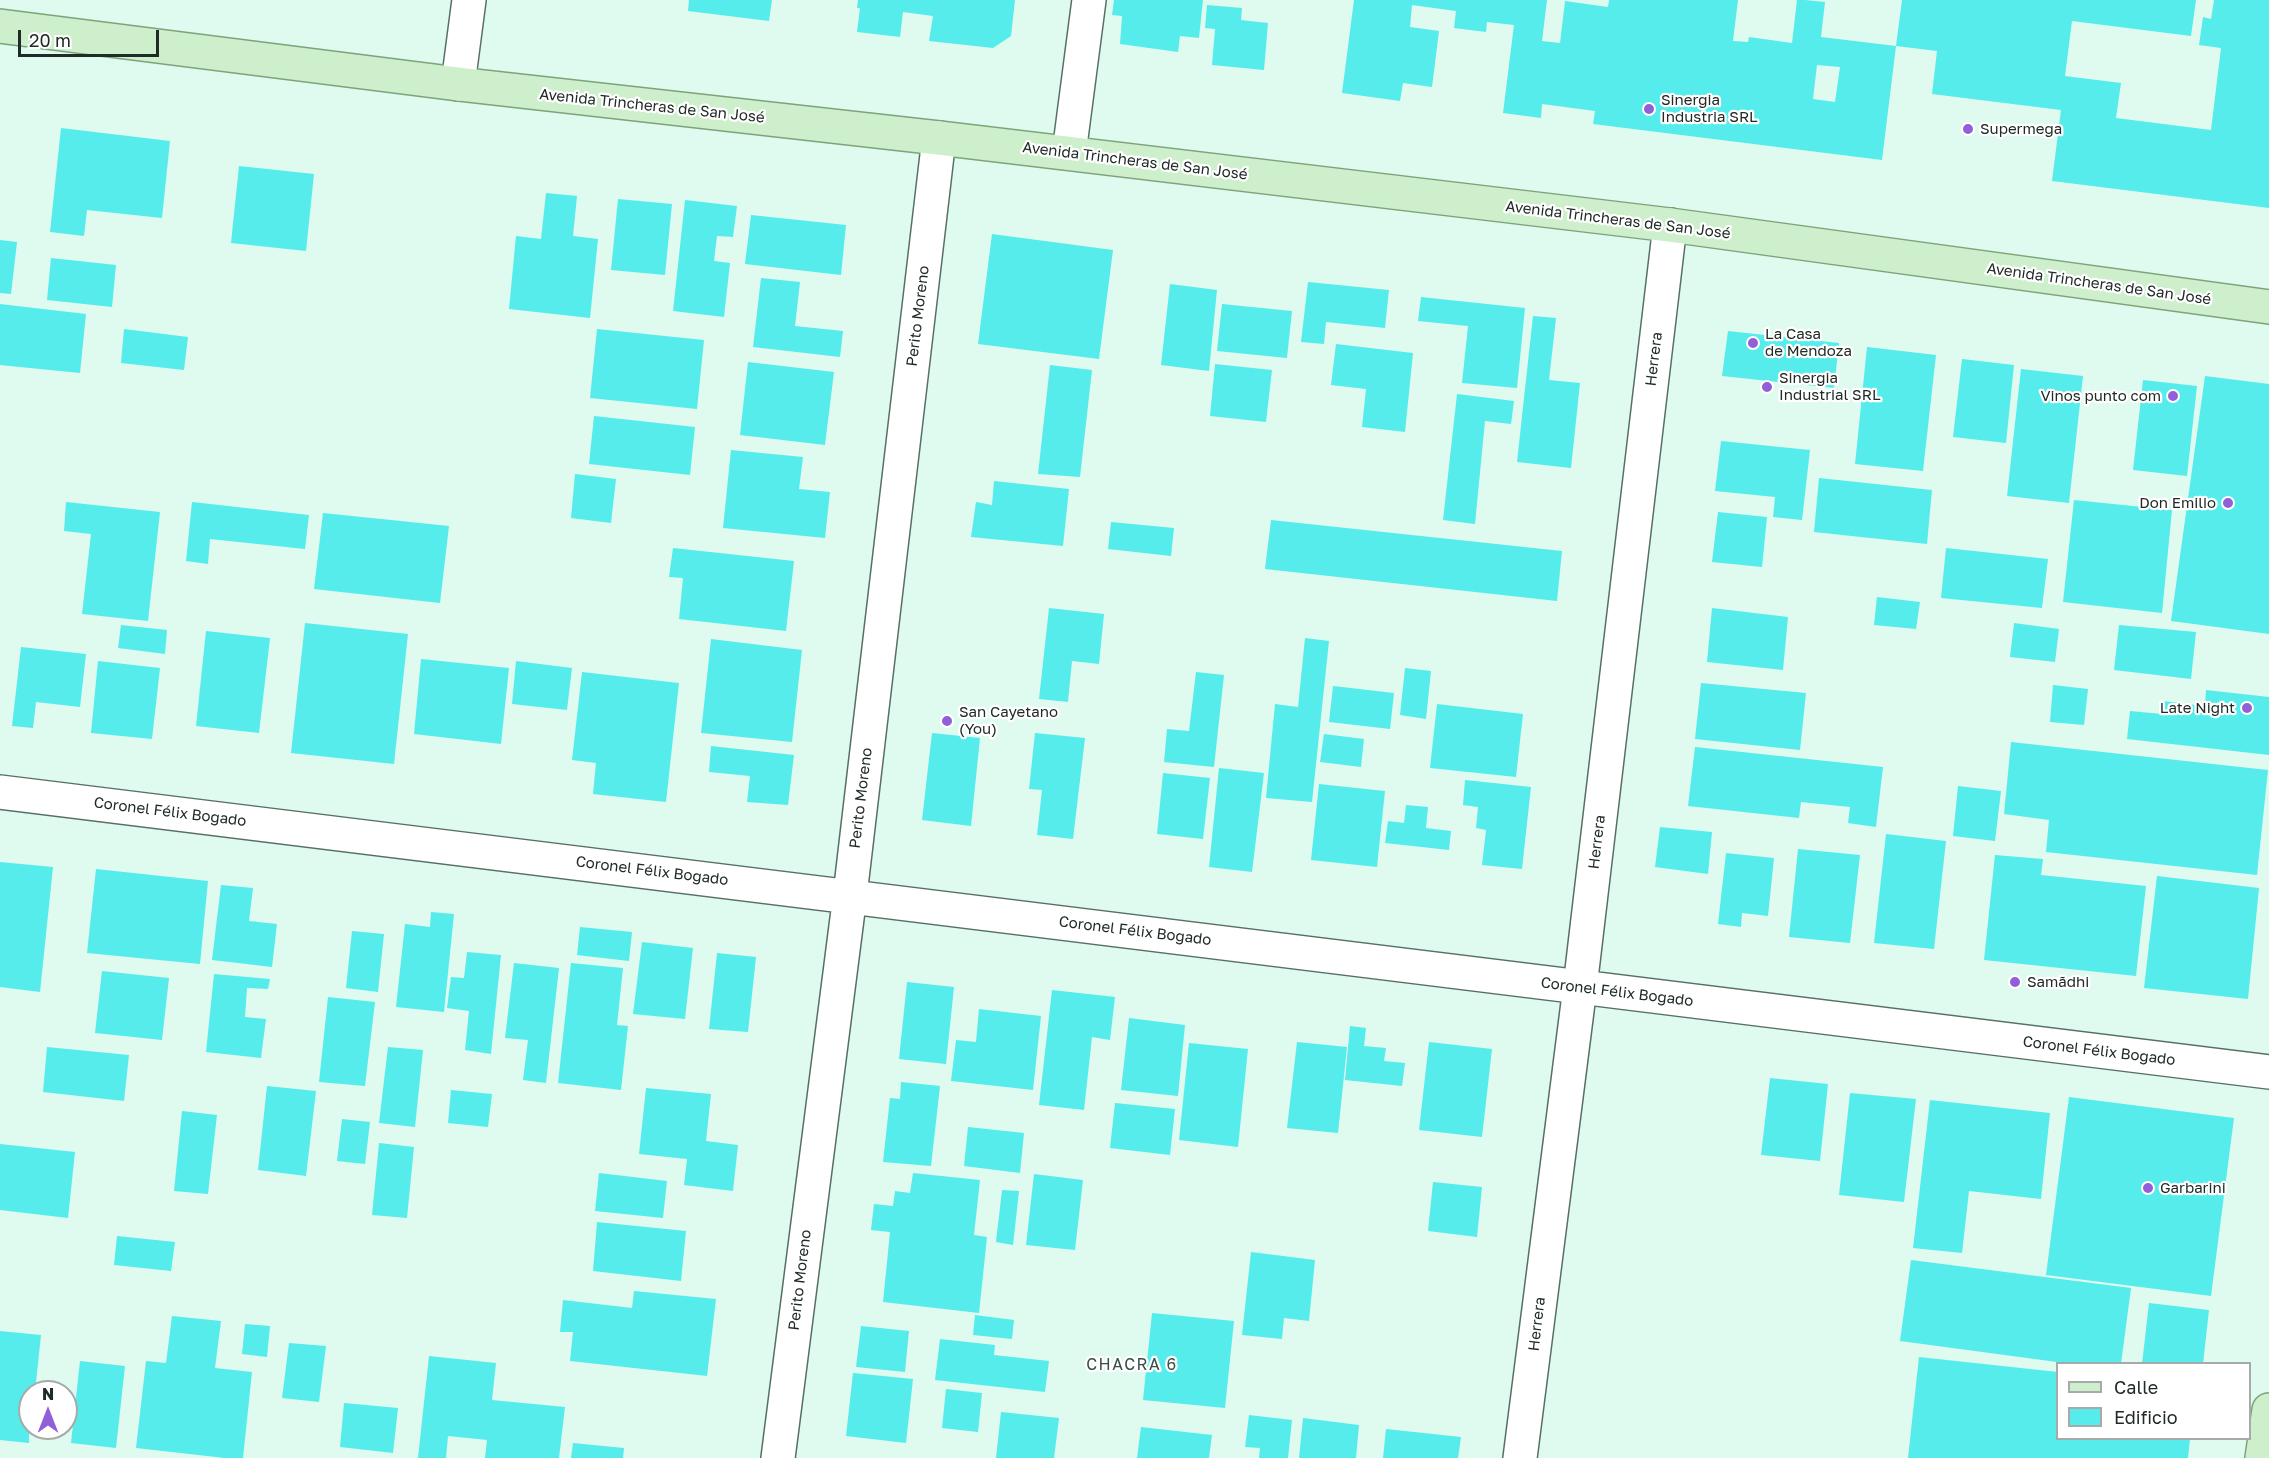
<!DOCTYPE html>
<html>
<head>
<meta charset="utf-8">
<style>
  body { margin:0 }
  #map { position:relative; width:2269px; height:1458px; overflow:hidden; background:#dffaef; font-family:"Golos Text",sans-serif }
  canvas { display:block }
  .legend { position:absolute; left:2056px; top:1362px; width:195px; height:78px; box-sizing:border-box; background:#fff; border:2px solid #a6aaa8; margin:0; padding:8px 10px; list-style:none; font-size:18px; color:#202a26 }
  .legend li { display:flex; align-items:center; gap:12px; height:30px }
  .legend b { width:30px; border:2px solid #a6aaa8 }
  .north { position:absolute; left:18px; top:1380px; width:60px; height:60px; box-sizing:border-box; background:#fff; border:2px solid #a6aaa8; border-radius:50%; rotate:0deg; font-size:16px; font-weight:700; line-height:24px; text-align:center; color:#202a26 }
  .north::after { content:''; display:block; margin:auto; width:21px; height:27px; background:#915fd8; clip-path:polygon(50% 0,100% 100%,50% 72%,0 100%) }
  .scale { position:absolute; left:18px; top:30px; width:141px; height:27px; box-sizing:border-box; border:3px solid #202a26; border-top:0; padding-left:8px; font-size:18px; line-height:21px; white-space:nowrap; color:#202a26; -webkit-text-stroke:4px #fff; paint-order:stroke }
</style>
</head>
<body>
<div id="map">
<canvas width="2269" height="1458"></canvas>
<ul class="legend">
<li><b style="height:8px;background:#ceefcb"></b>Calle</li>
<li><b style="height:16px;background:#56ecec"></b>Edificio</li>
</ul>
<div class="north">N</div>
<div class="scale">20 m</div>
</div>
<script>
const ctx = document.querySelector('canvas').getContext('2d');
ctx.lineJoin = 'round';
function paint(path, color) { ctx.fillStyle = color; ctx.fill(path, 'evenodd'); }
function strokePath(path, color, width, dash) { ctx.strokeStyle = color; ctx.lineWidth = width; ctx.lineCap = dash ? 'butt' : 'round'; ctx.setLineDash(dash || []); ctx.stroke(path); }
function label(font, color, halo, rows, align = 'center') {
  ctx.font = font + ' "Golos Text",sans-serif'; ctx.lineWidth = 4.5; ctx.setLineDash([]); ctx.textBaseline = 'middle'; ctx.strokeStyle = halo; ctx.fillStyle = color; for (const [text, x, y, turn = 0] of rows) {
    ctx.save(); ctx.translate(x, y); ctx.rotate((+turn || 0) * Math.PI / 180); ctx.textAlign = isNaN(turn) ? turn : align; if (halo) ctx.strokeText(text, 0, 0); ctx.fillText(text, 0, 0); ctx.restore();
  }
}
paint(new Path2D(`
  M689,0h83l-3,21 -81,-10z
  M858,0h157l-4,36 -18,12 -64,-7 4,-25 -30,-4 -3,25 -43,-5 3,-24h-3z
  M1114,0h89l-4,38 -19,-2 -2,16 -58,-8 2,-28 -10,-1z
  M1354,0h193l-5,41 18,2 5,-42 43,6 1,-7h129l-5,41 15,1 1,-5 43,6 5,-43h8l20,2 -4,35 75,9 6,-46h294l-5,36 -119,-15 -7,55 56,7 -5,35 95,12 10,-82 -22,-3 4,-28 8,2 3,-19h55v208l-217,-27 9,-71 -129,-16 5,-43 -41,-5 -14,114 -289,-36 2,-13 -53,-7 -1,14 -38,-5 11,-88 -27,-3 -1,10 -32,-4 2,-17 -44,-6 -2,22 29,4 -7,56 -29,-4 -3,18 -58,-8zM1817,65l23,2 -5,35 -22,-3z
  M1207,5l35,3 -1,12 27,3 -4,47 -52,-5 3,-36 -10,-1z
  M61,128l109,13 -8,77 -75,-8 -3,26 -34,-4z
  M239,166l75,8 -8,77 -75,-8z
  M546,193l31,3 -4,40 25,3 -8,79 -81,-9 7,-73 25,3z
  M618,199l54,5 -7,71 -54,-5z
  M685,200l52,6 -4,31 -16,-1 -3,25 16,2 -6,54 -51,-6z
  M751,215l95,10 -5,50 -96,-11z
  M992,234l121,16 -14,109 -121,-15z
  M0,240l17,2 -6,52 -11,-1z
  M51,258l65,7 -4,42 -65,-7z
  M761,278l39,4 -5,44 48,5 -3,26 -87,-10z
  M1308,282l81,8 -4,38 -59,-6 -2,22 -23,-2z
  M1170,284l47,6 -8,81 -48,-6z
  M1421,297l104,11 -8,80 -55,-5 6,-57 -50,-5z
  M0,304l86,10 -6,59 -80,-8z
  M1222,304l70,7 -5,47 -70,-7z
  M1533,316l23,2 -7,62 31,3 -9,85 -54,-6z
  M124,329l64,8 -4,33 -63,-7z
  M597,329l107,11 -7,69 -107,-11z
  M1728,331l111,12 -5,45 -112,-12z
  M1336,344l77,9 -8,79 -43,-5 4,-38 -35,-4z
  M1867,347l69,8 -13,116 -68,-7z
  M1962,359l52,6 -8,78 -53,-6z
  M748,362l86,10 -9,73 -85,-10z
  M1215,364l57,6 -6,52 -56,-6z
  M1050,365l42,5 -12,107 -42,-3z
  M2021,369l62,7 -14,127 -62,-7z
  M2205,376l64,8v250l-98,-13z
  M2143,380l54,6 -10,90 -54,-6z
  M1457,394l57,7 -3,23 -26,-3 -10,103 -32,-4z
  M594,416l101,11 -5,48 -101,-11z
  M1721,441l89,9 -8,70 -29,-3 2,-20 -60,-6z
  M731,450l72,7 -4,32 31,3 -5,46 -102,-10z
  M575,474l41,5 -5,44 -40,-5z
  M1819,478l113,12 -5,54 -113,-12z
  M994,481l75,8 -6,57 -92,-9 5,-35 16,3z
  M2074,500l98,10 -10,103 -99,-11z
  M66,502l94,10 -12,109 -66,-7 9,-80 -27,-3z
  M192,502l117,13 -4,34 -95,-10 -2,25 -22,-3z
  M1718,512l49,5 -5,50 -50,-5z
  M323,513l126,13 -9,77 -126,-14z
  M1271,520l291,31 -5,50 -292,-32z
  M1111,522l63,6 -3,28 -63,-7z
  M673,548l121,13 -8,70 -107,-12 4,-41 -14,-1z
  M1946,548l102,11 -6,49 -101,-10z
  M1877,597l43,5 -4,27 -42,-4z
  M1049,608l55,6 -5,50 -27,-3 -4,41 -29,-3z
  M1712,608l76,9 -5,53 -76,-8z
  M305,623l103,11 -14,130 -103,-11z
  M2014,623l45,6 -4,33 -45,-5z
  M121,625l46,5 -2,24 -47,-6z
  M2119,625l77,7 -5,47 -77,-9z
  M206,631l64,7 -11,95 -63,-7z
  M1305,638l24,3 -17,161 -46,-4 9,-94 23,3z
  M711,639l91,11 -10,92 -91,-9z
  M21,647l65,7 -6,53 -44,-5 -3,26 -21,-2z
  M421,659l88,9 -8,76 -87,-10z
  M98,661l62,7 -8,71 -61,-6z
  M516,661l56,7 -5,42 -55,-6z
  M1405,668l26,3 -5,48 -26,-4z
  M582,672l97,11 -13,119 -73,-8 3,-31 -24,-3z
  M1196,672l28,3 -10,92 -50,-5 3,-33 22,2z
  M1701,683l105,10 -6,57 -105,-11z
  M2053,685l35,4 -4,36 -34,-3z
  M1333,686l61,7 -4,36 -61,-7z
  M2206,690l63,7v58l-142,-16 3,-28 32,3 1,-13 42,5z
  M1437,704l86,10 -7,63 -86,-9z
  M932,733l48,5 -9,88 -49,-6z
  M1035,733l50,5 -12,101 -36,-4 5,-45 -13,-1z
  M1324,734l40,5 -3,28 -41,-5z
  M2011,742l257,28 -11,105 -211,-23 3,-32 -45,-6z
  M711,746l83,9 -6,50 -41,-3 3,-26 -41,-4z
  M1695,747l188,20 -7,60 -28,-4 2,-16 -49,-5 -2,16 -111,-12z
  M1219,768l45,5 -12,99 -43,-5z
  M1163,773l47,5 -7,61 -46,-5z
  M1465,780l66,7 -9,82 -40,-4 4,-35 -10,-2 2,-21 -15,-2z
  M1319,784l66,7 -8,76 -66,-7z
  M1958,786l43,5 -6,50 -42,-5z
  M1406,805l22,2 -2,21 25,3 -2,19 -64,-7 3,-22 16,2z
  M1660,827l52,5 -4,42 -53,-7z
  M1886,834l60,7 -12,108 -60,-6z
  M1798,849l62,6 -10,88 -61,-6z
  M1726,853l48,5 -6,58 -26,-3 -1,14 -23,-3z
  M1995,855l48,4 -2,16 105,11 -10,90 -152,-16z
  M0,862l53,5 -13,125 -40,-5z
  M96,869l112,12 -8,83 -113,-11z
  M2157,876l102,12 -11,111 -104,-11z
  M221,885l32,3 -4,33 28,3 -5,43 -60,-7z
  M431,912l23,2 -10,98 -48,-5 9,-83 25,3z
  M580,927l52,5 -3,29 -52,-6z
  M352,931l32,3 -6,58 -32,-4z
  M642,942l51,6 -8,71 -52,-5z
  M467,952l34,3 -10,99 -26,-4 4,-39 -22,-3 4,-31 13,1z
  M717,953l39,4 -8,75 -39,-3z
  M514,963l45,5 -13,115 -23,-3 5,-40 -23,-2z
  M571,963l52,5 -6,57 11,1 -7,64 -63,-7z
  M102,971l67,7 -7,62 -67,-7z
  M214,974l56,5 -2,10 -21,-1 -2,29 21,2 -5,39 -55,-6z
  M907,982l47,5 -8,77 -47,-5z
  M1052,990l63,7 -5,43 -18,-3 -8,73 -45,-5z
  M328,997l47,5 -10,84 -46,-4z
  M979,1009l62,7 -8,74 -82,-9 5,-41 20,2z
  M1129,1018l56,7 -7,71 -57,-6z
  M1350,1026l16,2 -2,18 22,2 -2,13 21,2 -3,23 -57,-6z
  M1297,1042l50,5 -9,86 -51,-5z
  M1429,1042l63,7 -10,88 -63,-7z
  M1189,1043l59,6 -10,98 -59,-7z
  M47,1047l82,8 -5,46 -81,-9z
  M388,1047l35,3 -8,77 -36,-4z
  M1770,1078l58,6 -8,77 -59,-6z
  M901,1082l39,4 -9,80 -48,-4 7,-64 10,1z
  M267,1086l49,5 -10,85 -48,-6z
  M646,1088l65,6 -5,47 32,4 -5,46 -49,-6 3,-26 -48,-5z
  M451,1090l41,4 -4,33 -40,-4z
  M1850,1093l66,6 -12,103 -65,-7z
  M2069,1097l165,21 -23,178 -165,-21z
  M1930,1100l120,13 -9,86 -72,-8 -7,62 -49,-5z
  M1115,1103l60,6 -5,46 -60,-7z
  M182,1111l35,4 -9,79 -34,-3z
  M342,1119l28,3 -5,42 -28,-3z
  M968,1127l56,6 -4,40 -56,-7z
  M379,1143l35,4 -7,71 -35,-3z
  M0,1144l75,8 -7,66 -68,-8z
  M599,1173l68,8 -4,37 -68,-7z
  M913,1173l67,7 -6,55 13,2 -8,76 -96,-11 7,-70 -19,-2 3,-26 19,2 2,-15 15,2z
  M1034,1174l49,6 -8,70 -49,-5z
  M1433,1182l49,5 -5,50 -49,-6z
  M1002,1190l17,1 -6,54 -17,-3z
  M597,1222l89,9 -5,50 -88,-10z
  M117,1236l58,6 -4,29 -57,-6z
  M1251,1252l64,8 -6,61 -25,-3 -2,21 -40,-4z
  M1911,1260l220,28 -10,76h-49l-172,-23z
  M634,1291l82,8 -9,77 -137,-15 3,-29h-13l3,-32 69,8z
  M2149,1303l60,7 -6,54h-61z
  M1152,1313l82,8 -9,87 -82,-8z
  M975,1315l39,5 -2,19 -39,-4z
  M172,1316l49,5 -6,47 37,4 -9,86h-18l-89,-10 10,-87 20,2z
  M245,1324l25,2 -3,31 -25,-3z
  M861,1326l48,5 -4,41 -49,-5z
  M0,1331l41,4 -6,57h-5l-1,51 -29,-3z
  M940,1339l55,6 -1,10 55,6 -4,31 -110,-12z
  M289,1343l37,3 -7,56 -37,-4z
  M429,1356l67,7 -4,37 73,7 -6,51h-74l2,-18 -39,-4 -2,22h-28z
  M1919,1357l139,15v66h132l-2,20h-280z
  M80,1361l45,5 -9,82 -45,-5z
  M853,1373l60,6 -7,64 -60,-7z
  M946,1389l36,4 -4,39 -36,-4z
  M344,1403l54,5 -5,45 -53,-6z
  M1001,1412l58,6 -5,40h-58z
  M1249,1415l43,5 -4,38h-29l1,-10 -15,-1z
  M1303,1418l56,7 -3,33h-57z
  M1141,1427l71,8 -3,23h-72z
  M1386,1429l75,8 -3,21h-75z
  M573,1443l51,5 -1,10h-52z`), '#56ecec');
const minor = new Path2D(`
  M458,84l11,-84
  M1069,153l20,-153
  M0,792l2269,280
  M778,1458l72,-563 89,-757
  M1520,1458l60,-471 90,-762`);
const major = new Path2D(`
  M0,26l458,58 481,54 731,87 599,82
  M2262,1458l7,-48`);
strokePath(minor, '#576f65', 36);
strokePath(major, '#7ca47b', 36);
strokePath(minor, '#fff', 33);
strokePath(major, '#ceefcb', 33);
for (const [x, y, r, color] of [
  [1649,109,6,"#915fd8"],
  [1968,129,6,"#915fd8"],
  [1753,343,6,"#915fd8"],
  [1767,387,6,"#915fd8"],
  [2173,396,6,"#915fd8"],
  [2228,503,6,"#915fd8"],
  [2247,708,6,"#915fd8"],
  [947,721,6,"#915fd8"],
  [2015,982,6,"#915fd8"],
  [2148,1188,6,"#915fd8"]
]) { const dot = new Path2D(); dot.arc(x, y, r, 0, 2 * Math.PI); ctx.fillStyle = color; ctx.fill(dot); strokePath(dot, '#fff', 2); }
label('15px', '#202a26', '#fff', [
  ["Sinergia",1661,100],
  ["Industria SRL",1661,117],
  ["Supermega",1980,129],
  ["La Casa",1765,334],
  ["de Mendoza",1765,351],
  ["Sinergia",1779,378],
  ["Industrial SRL",1779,395],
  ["Vinos punto com",2161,396,"right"],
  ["Don Emilio",2216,503,"right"],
  ["Late Night",2235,708,"right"],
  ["San Cayetano",959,712],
  ["(You)",959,729],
  ["Samãdhi",2027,982],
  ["Garbarini",2160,1188]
], 'left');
label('15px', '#202a26', '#fff', [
  ["Avenida Trincheras de San José",652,106,6],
  ["Avenida Trincheras de San José",1135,161,7],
  ["Avenida Trincheras de San José",1618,220,7],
  ["Avenida Trincheras de San José",2099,284,8],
  ["Perito Moreno",918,316,-83],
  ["Herrera",1654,359,-83],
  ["Perito Moreno",861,798,-83],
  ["Coronel Félix Bogado",170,812,7],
  ["Herrera",1597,842,-83],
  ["Coronel Félix Bogado",652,871,7],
  ["Coronel Félix Bogado",1135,931,7],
  ["Coronel Félix Bogado",1617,992,7],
  ["Coronel Félix Bogado",2099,1051,7],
  ["Perito Moreno",800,1280,-83],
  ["Herrera",1537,1324,-83]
]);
ctx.letterSpacing = '1.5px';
label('16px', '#384f46', '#fff', [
  ["CHACRA 6",1132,1365]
]);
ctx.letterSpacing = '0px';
</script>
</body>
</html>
